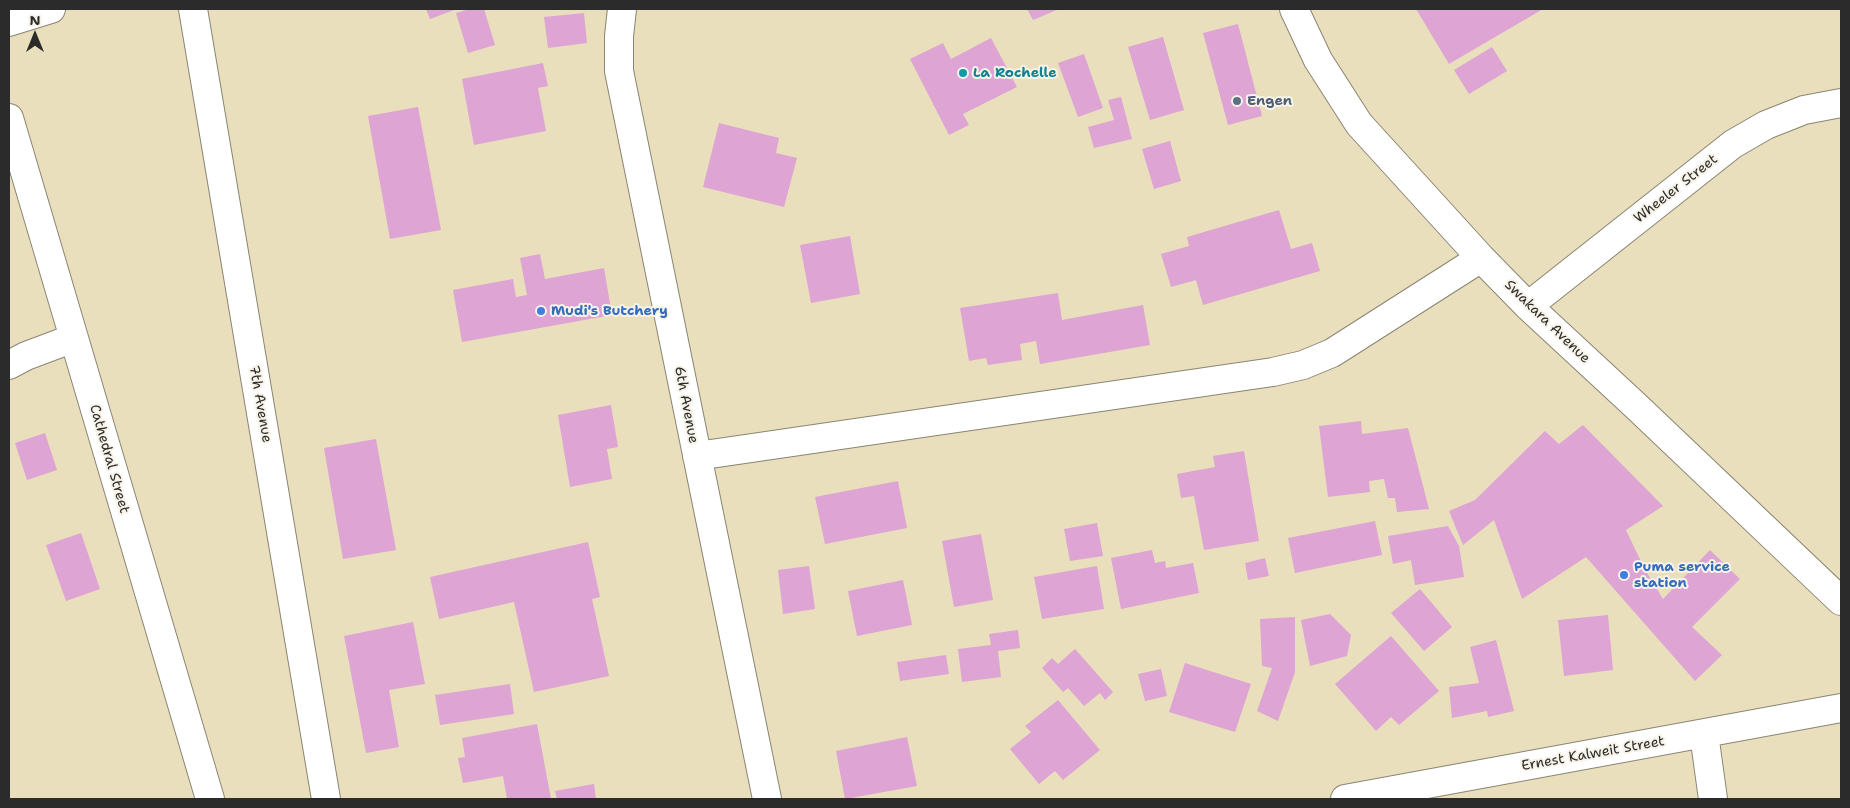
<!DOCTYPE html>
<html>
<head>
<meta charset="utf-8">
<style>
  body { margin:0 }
  #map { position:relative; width:1850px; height:808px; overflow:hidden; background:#e9dfbc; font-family:"Shantell Sans",sans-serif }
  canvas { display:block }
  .frame { position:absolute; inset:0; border:10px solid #2b2b2b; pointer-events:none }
  .north { position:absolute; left:10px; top:10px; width:50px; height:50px; -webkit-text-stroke:4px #f7f3e8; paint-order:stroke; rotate:0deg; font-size:14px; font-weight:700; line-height:20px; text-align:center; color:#2b2b2b }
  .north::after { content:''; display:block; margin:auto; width:18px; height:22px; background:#2b2b2b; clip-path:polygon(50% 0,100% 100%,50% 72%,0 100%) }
</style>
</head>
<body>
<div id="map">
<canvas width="1850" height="808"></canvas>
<div class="frame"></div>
<div class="north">N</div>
</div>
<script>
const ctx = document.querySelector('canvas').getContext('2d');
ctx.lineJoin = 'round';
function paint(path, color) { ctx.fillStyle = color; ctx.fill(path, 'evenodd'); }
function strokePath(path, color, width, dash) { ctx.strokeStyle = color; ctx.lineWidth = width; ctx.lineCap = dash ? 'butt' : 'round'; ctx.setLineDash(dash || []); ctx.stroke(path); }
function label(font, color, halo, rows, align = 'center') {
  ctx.font = font + ' "Shantell Sans",sans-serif'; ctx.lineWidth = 4; ctx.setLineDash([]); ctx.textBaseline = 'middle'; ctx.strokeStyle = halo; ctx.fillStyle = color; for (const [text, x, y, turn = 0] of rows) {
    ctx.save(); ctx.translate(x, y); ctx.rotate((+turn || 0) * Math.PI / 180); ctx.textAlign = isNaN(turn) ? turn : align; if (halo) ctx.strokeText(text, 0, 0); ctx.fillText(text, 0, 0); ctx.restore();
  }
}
paint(new Path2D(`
  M426,9h31l-27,10z
  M470,9h14l11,36 -27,8 -12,-40z
  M1027,9h32l-26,11z
  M1416,9h127l-94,55z
  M584,13l3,30 -39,5 -4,-31z
  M1238,24l24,92 -34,9 -25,-92z
  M1163,37l21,73 -34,10 -22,-73z
  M991,38l26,49 -54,27 6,11 -20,10 -39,-76 33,-16 8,16z
  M1492,47l15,24 -38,23 -15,-24z
  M1084,54l19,54 -25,9 -20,-54z
  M543,63l5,23 -10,2 8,43 -72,14 -12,-66z
  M1121,97l11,42 -38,9 -6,-21 26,-7 -6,-20z
  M418,107l23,123 -51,9 -22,-123z
  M719,123l60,15 -3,15 21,5 -13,49 -81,-20z
  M1170,141l11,40 -27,8 -12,-40z
  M1279,210l12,39 21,-6 8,28 -117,34 -7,-25 -25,7 -10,-33 28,-8 -2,-9z
  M850,236l10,58 -49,9 -11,-58z
  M540,254l5,25 59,-11 8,47 -150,27 -9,-52 60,-11 3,18 11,-2 -7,-37z
  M1058,293l4,27 81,-15 7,40 -110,19 -4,-23 -16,3 2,16 -34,5 -2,-7 -17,3 -9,-53z
  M611,405l7,42 -11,2 5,30 -42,8 -12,-72z
  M1361,421l1,13 46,-6 21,81 -32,3 -2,-14h-7l-4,-19 -15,2 1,11 -42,5 -9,-71z
  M1583,425l80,81 -37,24 18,38 19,31 47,-49 30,29 -48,48 30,28 -27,26 -109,-124 -64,42 -28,-79 -31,25 -14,-34 26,-11 70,-69 14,13z
  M45,433l12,37 -30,10 -12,-37z
  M376,439l20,111 -53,9 -19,-111z
  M1244,451l15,90 -55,9 -10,-54 -13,2 -4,-24 38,-7 -2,-11z
  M898,481l9,47 -82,16 -10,-47z
  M1375,521l7,34 -87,18 -7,-35z
  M1097,523l6,33 -33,5 -6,-32z
  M1448,526l11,20 5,31 -49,8 -4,-25 -18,4 -5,-28z
  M81,533l19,56 -34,12 -20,-56z
  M981,534l12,66 -39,7 -12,-66z
  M588,542l12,55 -8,2 17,77 -75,16 -20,-90 -75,17 -9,-42z
  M1152,550l3,13 10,-2 1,7 27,-5 6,30 -78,16 -10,-51z
  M1265,558l4,18 -21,4 -3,-17z
  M809,566l6,43 -32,5 -5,-44z
  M1097,566l7,43 -62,10 -8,-42z
  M903,580l9,45 -55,11 -9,-45z
  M1420,589l32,38 -28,24 -33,-38z
  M1330,614l21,21 -4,21 -37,10 -9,-46z
  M1608,615l5,55 -49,6 -6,-56z
  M1295,617v55l-17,49 -21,-10 15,-43 -10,-2 -2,-47z
  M413,622l12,62 -36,6 10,57 -33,6 -22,-117z
  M1018,630l2,18 -22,3 3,26 -39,5 -4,-33 33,-4 -2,-11z
  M1391,636l48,55 -40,34 -8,-8 -15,14 -41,-47z
  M1496,640l18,71 -26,6 -1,-6 -35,7 -3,-31 30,-4 -9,-36z
  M1075,649l38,43 -8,8 -5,-7 -16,13 -16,-18 -5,4 -21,-24 10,-10 6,6z
  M946,655l3,19 -49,7 -3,-19z
  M1185,663l66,21 -16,48 -66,-20z
  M1161,669l6,27 -22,5 -7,-27z
  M510,684l4,30 -74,11 -5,-30z
  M1058,700l42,50 -37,30 -8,-9 -16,13 -29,-35 21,-17 -6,-6z
  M537,724l14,75h-44l-4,-23 -40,7 -5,-25 7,-1 -3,-19z
  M907,737l10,49 -72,13 -9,-48z
  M594,784l2,15h-39l-2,-8z`), '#dda4d4');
const minor = new Path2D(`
  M193,9l133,790
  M622,9l-3,27v35l148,728
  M1294,9l24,51 41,64 122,134 47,48 109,101 204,194
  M9,22l42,-13
  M9,118l201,681
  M1528,306l205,-162 33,-19 38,-15 37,-7
  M9,365l17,-9 48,-18
  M697,456l576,-84 30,-7 29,-12 149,-95
  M1704,734l9,65
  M1345,799l496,-91`);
strokePath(minor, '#8a8574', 30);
strokePath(minor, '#fff', 28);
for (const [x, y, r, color] of [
  [963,73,5,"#0f9aa8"],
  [1237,101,5,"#5c6f8a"],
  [541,311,5,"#3f7fe0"],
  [1624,575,5,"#3f7fe0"]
]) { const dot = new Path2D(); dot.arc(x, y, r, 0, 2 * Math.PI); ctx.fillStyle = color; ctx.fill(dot); strokePath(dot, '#f7f3e8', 2); }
label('bold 14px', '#0d838f', '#f7f3e8', [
  ["La Rochelle",973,73]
], 'left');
label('bold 14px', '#4e5e75', '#f7f3e8', [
  ["Engen",1247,101]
], 'left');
label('14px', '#2b2b2b', '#f7f3e8', [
  ["Wheeler Street",1676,189,-38],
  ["Swakara Avenue",1547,322,44],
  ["7th Avenue",260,404,80],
  ["6th Avenue",686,405,79],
  ["Cathedral Street",109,459,74],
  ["Ernest Kalweit Street",1593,754,-10]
]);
label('bold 14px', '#366cbe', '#f7f3e8', [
  ["Mudi's Butchery",551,311],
  ["Puma service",1634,567],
  ["station",1634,583]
], 'left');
</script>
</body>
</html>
